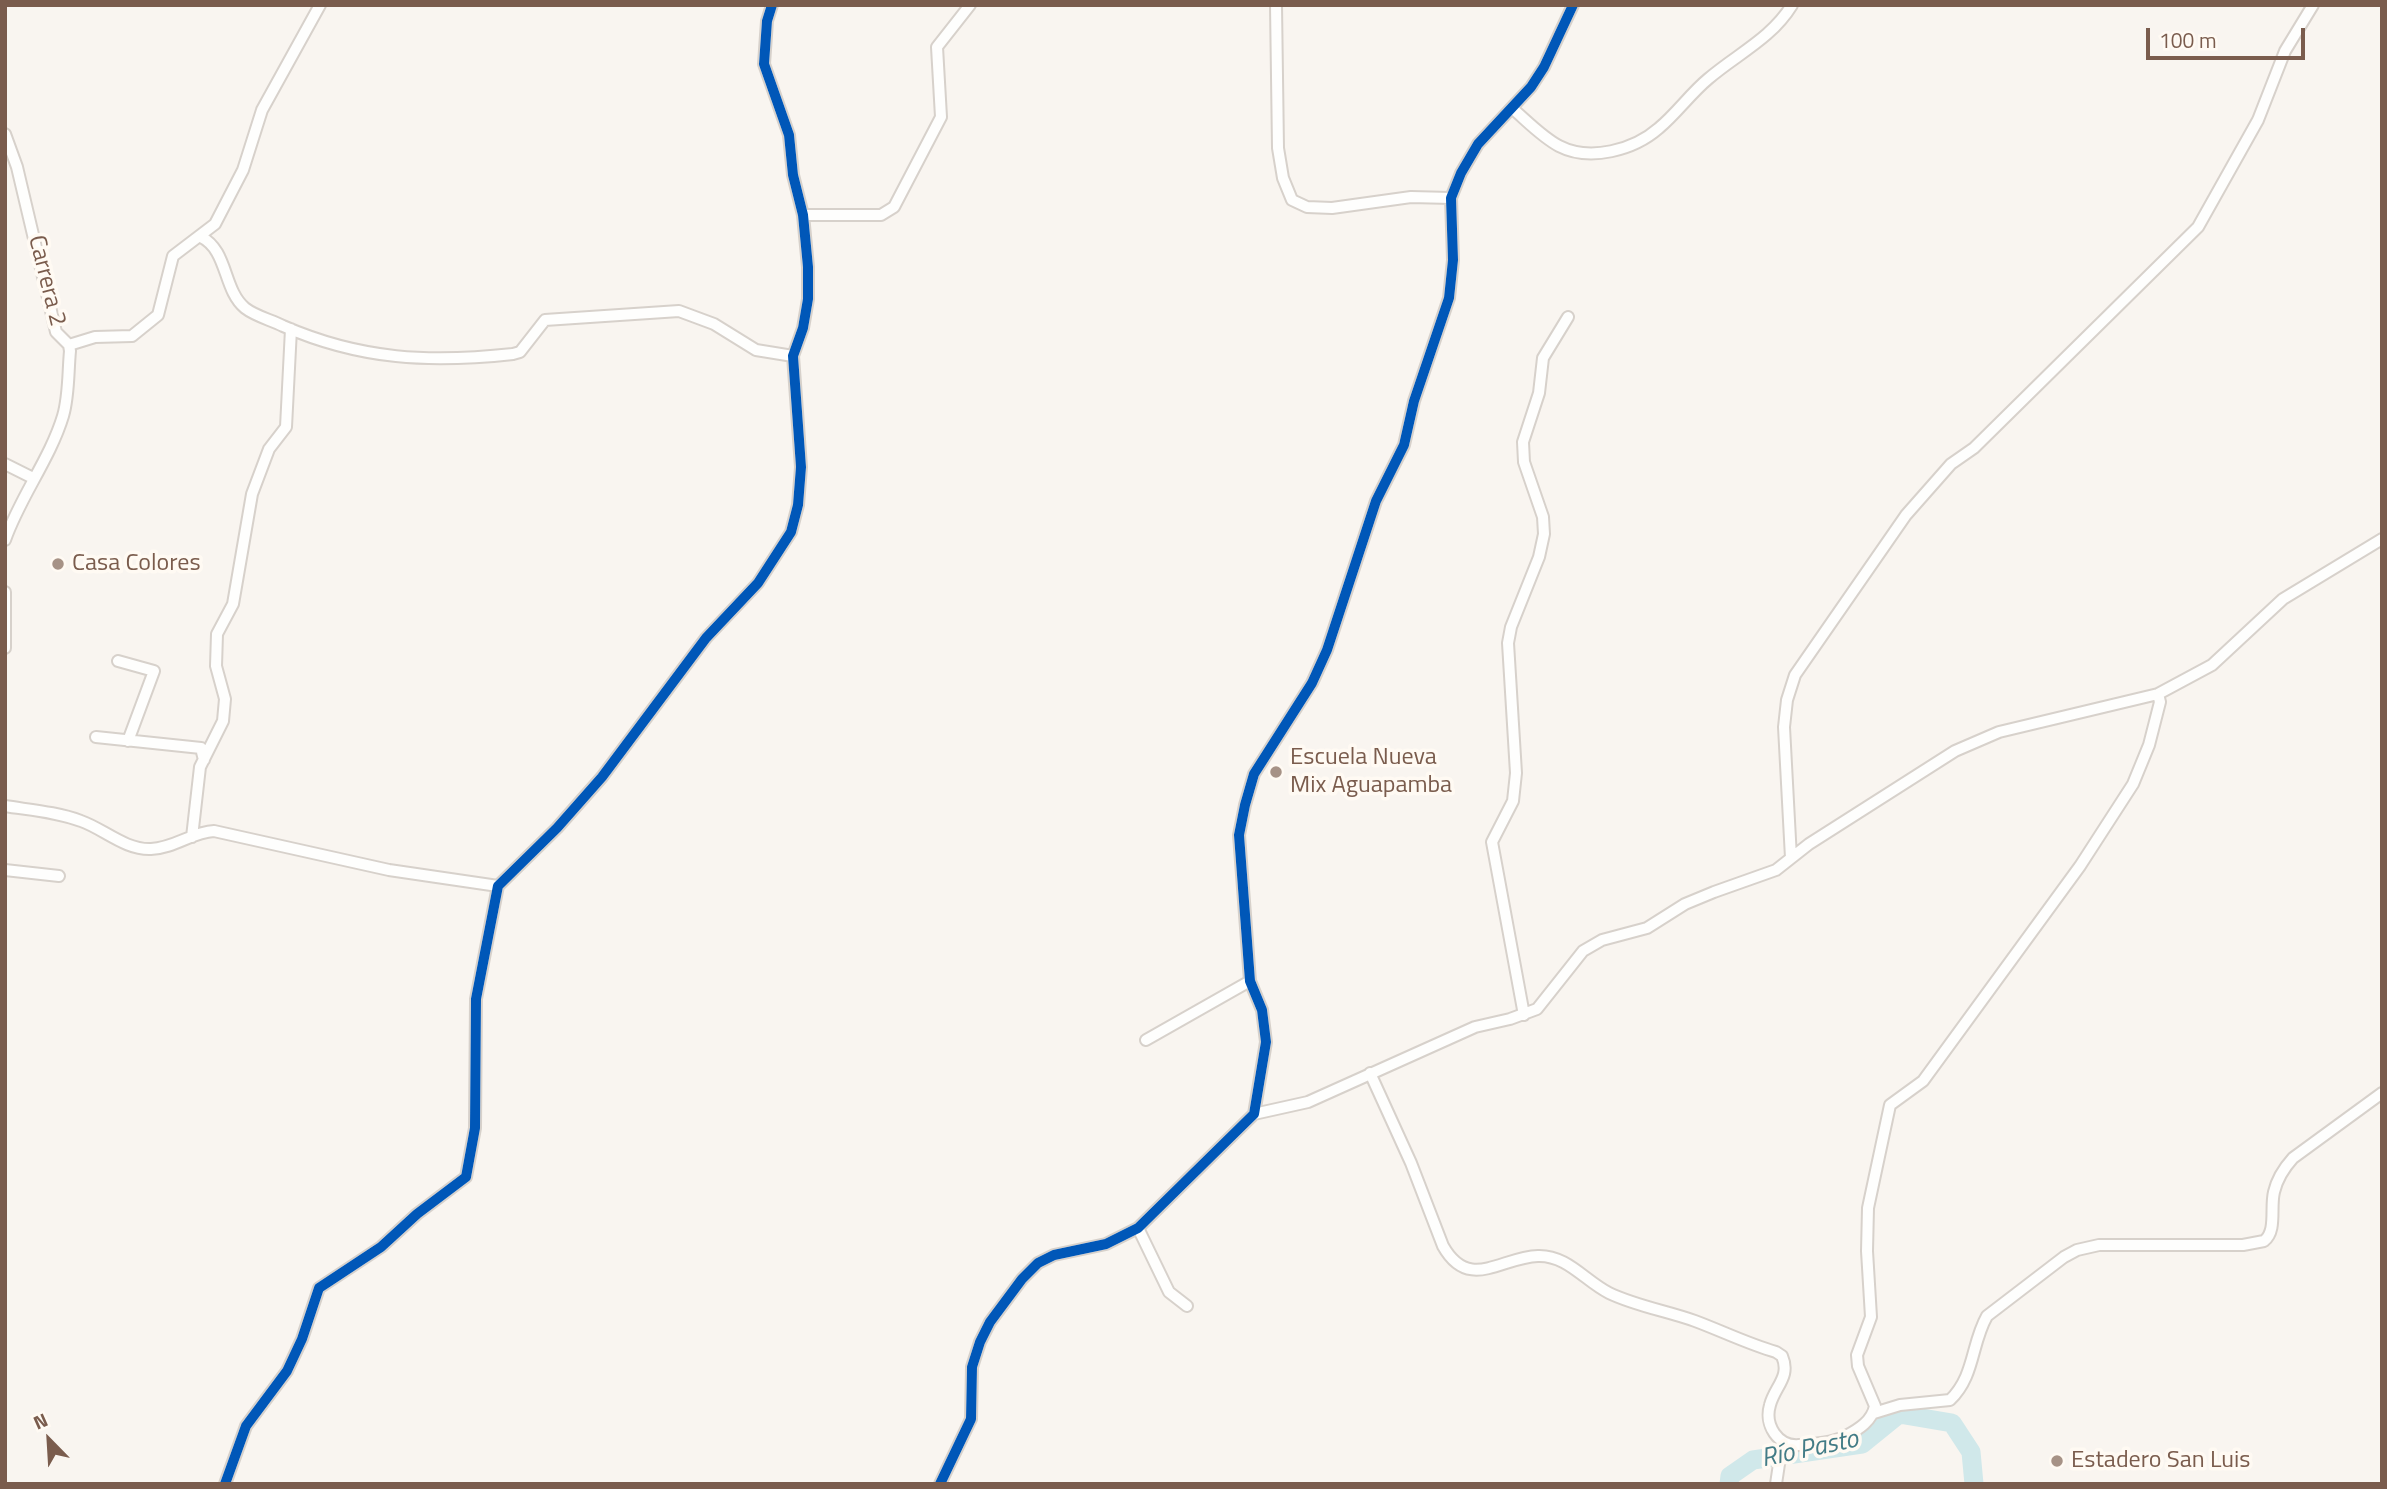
<!DOCTYPE html>
<html>
<head>
<meta charset="utf-8">
<style>
  body { margin:0 }
  #map { position:relative; width:2387px; height:1489px; overflow:hidden; background:#f9f5f0; font-family:"Titillium Web",sans-serif }
  canvas { display:block }
  .frame { position:absolute; inset:0; border:7px solid #7a5c4d; pointer-events:none }
  .north { position:absolute; left:14px; top:1405px; width:70px; height:70px; -webkit-text-stroke:5px #fffaf3; paint-order:stroke; rotate:336deg; font-size:19px; font-weight:700; line-height:28px; text-align:center; color:#7a5c4d }
  .north::after { content:''; display:block; margin:auto; width:24px; height:32px; background:#7a5c4d; clip-path:polygon(50% 0,100% 100%,50% 72%,0 100%) }
  .scale { position:absolute; left:2146px; top:28px; width:159px; height:32px; box-sizing:border-box; border:4px solid #7a5c4d; border-top:0; padding-left:9px; font-size:21px; line-height:24px; white-space:nowrap; color:#7a5c4d; -webkit-text-stroke:5px #fffaf3; paint-order:stroke }
</style>
</head>
<body>
<div id="map">
<canvas width="2387" height="1489"></canvas>
<div class="frame"></div>
<div class="north">N</div>
<div class="scale">100 m</div>
</div>
<script>
const ctx = document.querySelector('canvas').getContext('2d');
ctx.lineJoin = 'round';
function strokePath(path, color, width, dash) { ctx.strokeStyle = color; ctx.lineWidth = width; ctx.lineCap = dash ? 'butt' : 'round'; ctx.setLineDash(dash || []); ctx.stroke(path); }
function label(font, color, halo, rows, align = 'center') {
  ctx.font = font + ' "Titillium Web",sans-serif'; ctx.lineWidth = 7; ctx.setLineDash([]); ctx.textBaseline = 'middle'; ctx.strokeStyle = halo; ctx.fillStyle = color; for (const [text, x, y, turn = 0] of rows) {
    ctx.save(); ctx.translate(x, y); ctx.rotate((+turn || 0) * Math.PI / 180); ctx.textAlign = isNaN(turn) ? turn : align; if (halo) ctx.strokeText(text, 0, 0); ctx.fillText(text, 0, 0); ctx.restore();
  }
}
strokePath(new Path2D(`
  M1729,1484l1,-8 23,-16 109,-16 37,-30 53,9 19,29 3,32`), '#d0e8ea', 19);
const street = new Path2D(`
  M1276,5l2,143 5,30 9,22 15,7 25,1 79,-11 40,1
  M1513,109c14,12 29,28 46,37 31,16 75,4 100,-18 18,-15 31,-34 49,-49 29,-25 63,-40 84,-74
  M5,134l12,33 39,165 13,13 1,6c-2,21 -1,45 -7,65 -13,43 -43,81 -58,124
  M803,215h78l13,-8 47,-90 -4,-70 33,-42
  M201,237c27,13 22,53 44,71 10,8 26,12 38,18 78,34 147,37 230,28l7,-2 25,-32 134,-9 35,13 42,26 37,6
  M69,345l26,-8 37,-1 26,-21 15,-59 42,-32 28,-54 19,-60 58,-105
  M5,464l28,14
  M5,592v56
  M118,661l36,10 -26,70
  M96,737l105,11 3,12
  M5,806c25,4 52,6 76,15 23,8 44,29 70,28 24,-1 41,-17 63,-18l175,39 109,16
  M192,837l8,-70 23,-46 2,-22 -9,-33 1,-32 16,-30 19,-110 17,-45 17,-22 5,-98
  M1791,858l-7,-131 3,-27 8,-25 111,-160 45,-51 23,-16 224,-221 60,-107 27,-69 28,-46
  M5,870l54,6
  M1524,1015l-32,-173 21,-41 3,-28 -8,-130 3,-16 28,-70 5,-23 -1,-17 -19,-55 -1,-20 16,-49 4,-35 25,-41
  M1146,1040l104,-59
  M1370,1073l41,90 32,83c26,46 58,11 95,10 29,-1 47,25 71,37 27,13 58,18 86,28 27,10 53,23 81,31l6,4c9,21 -7,30 -12,49 -6,20 8,42 29,40 16,-1 33,-2 47,-9 13,-7 26,-15 29,-30l-17,-40 -1,-11 14,-38 -4,-66 1,-43 22,-103 33,-24 157,-215 53,-82 16,-39 11,-43 -2,-8
  M1254,1114l54,-12 167,-75 35,-8 27,-10 46,-58 19,-11 45,-12 38,-24 29,-12 62,-22 33,-26 146,-93 44,-19 159,-38 54,-29 71,-66 99,-60
  M1138,1228l31,64 18,14
  M1874,1413l26,-8 50,-5c25,-24 21,-56 37,-84l77,-59 13,-7 22,-5h144l21,-4c13,-10 6,-33 10,-49 3,-13 10,-24 19,-34l89,-65
  M225,1484l21,-58 41,-55 15,-32 17,-51 62,-41 36,-33 49,-37 9,-49 1,-129 22,-113 59,-58 45,-51 104,-139 52,-55 33,-51 7,-27 3,-38 -8,-111 10,-28 5,-29v-32l-5,-52 -10,-40 -4,-40 -25,-71 3,-43 5,-16
  M940,1484l31,-65 1,-52 8,-25 10,-20 32,-43 16,-16 16,-8 52,-11 32,-16 116,-114 12,-72 -4,-32 -12,-29 -11,-146 6,-30 9,-31 58,-91 15,-33 49,-149 28,-56 10,-44 35,-103 4,-38 -2,-62 10,-25 17,-29 53,-57 13,-20 29,-62
  M1776,1484l6,-40`);
strokePath(street, '#d7d1cb', 14);
strokePath(street, '#fefefd', 10);
strokePath(new Path2D(`
  M225,1484l21,-58 41,-55 15,-32 17,-51 62,-41 36,-33 49,-37 9,-49 1,-129 22,-113 59,-58 45,-51 104,-139 52,-55 33,-51 7,-27 3,-38 -8,-111 10,-28 5,-29v-32l-5,-52 -10,-40 -4,-40 -25,-71 3,-43 5,-16
  M940,1484l31,-65 1,-52 8,-25 10,-20 32,-43 16,-16 16,-8 52,-11 32,-16 116,-114 12,-72 -4,-32 -12,-29 -11,-146 6,-30 9,-31 58,-91 15,-33 49,-149 28,-56 10,-44 35,-103 4,-38 -2,-62 10,-25 17,-29 53,-57 13,-20 29,-62`), '#0057b8', 10);
for (const [x, y, r, color] of [
  [58,564,7,"#a69286"],
  [1276,772,7,"#a69286"],
  [2057,1461,7,"#a69286"]
]) { const dot = new Path2D(); dot.arc(x, y, r, 0, 2 * Math.PI); ctx.fillStyle = color; ctx.fill(dot); strokePath(dot, '#fffaf3', 2.5); }
label('24px', '#7a5c4d', '#fffaf3', [
  ["Carrera 2",46,281,76]
]);
label('24px', '#7a5c4d', '#fffaf3', [
  ["Casa Colores",72,564],
  ["Escuela Nueva",1290,758],
  ["Mix Aguapamba",1290,786],
  ["Estadero San Luis",2071,1461]
], 'left');
label('italic 26px', '#437c86', '#fffaf3', [
  ["Río Pasto",1810,1450,-12]
]);
</script>
</body>
</html>
